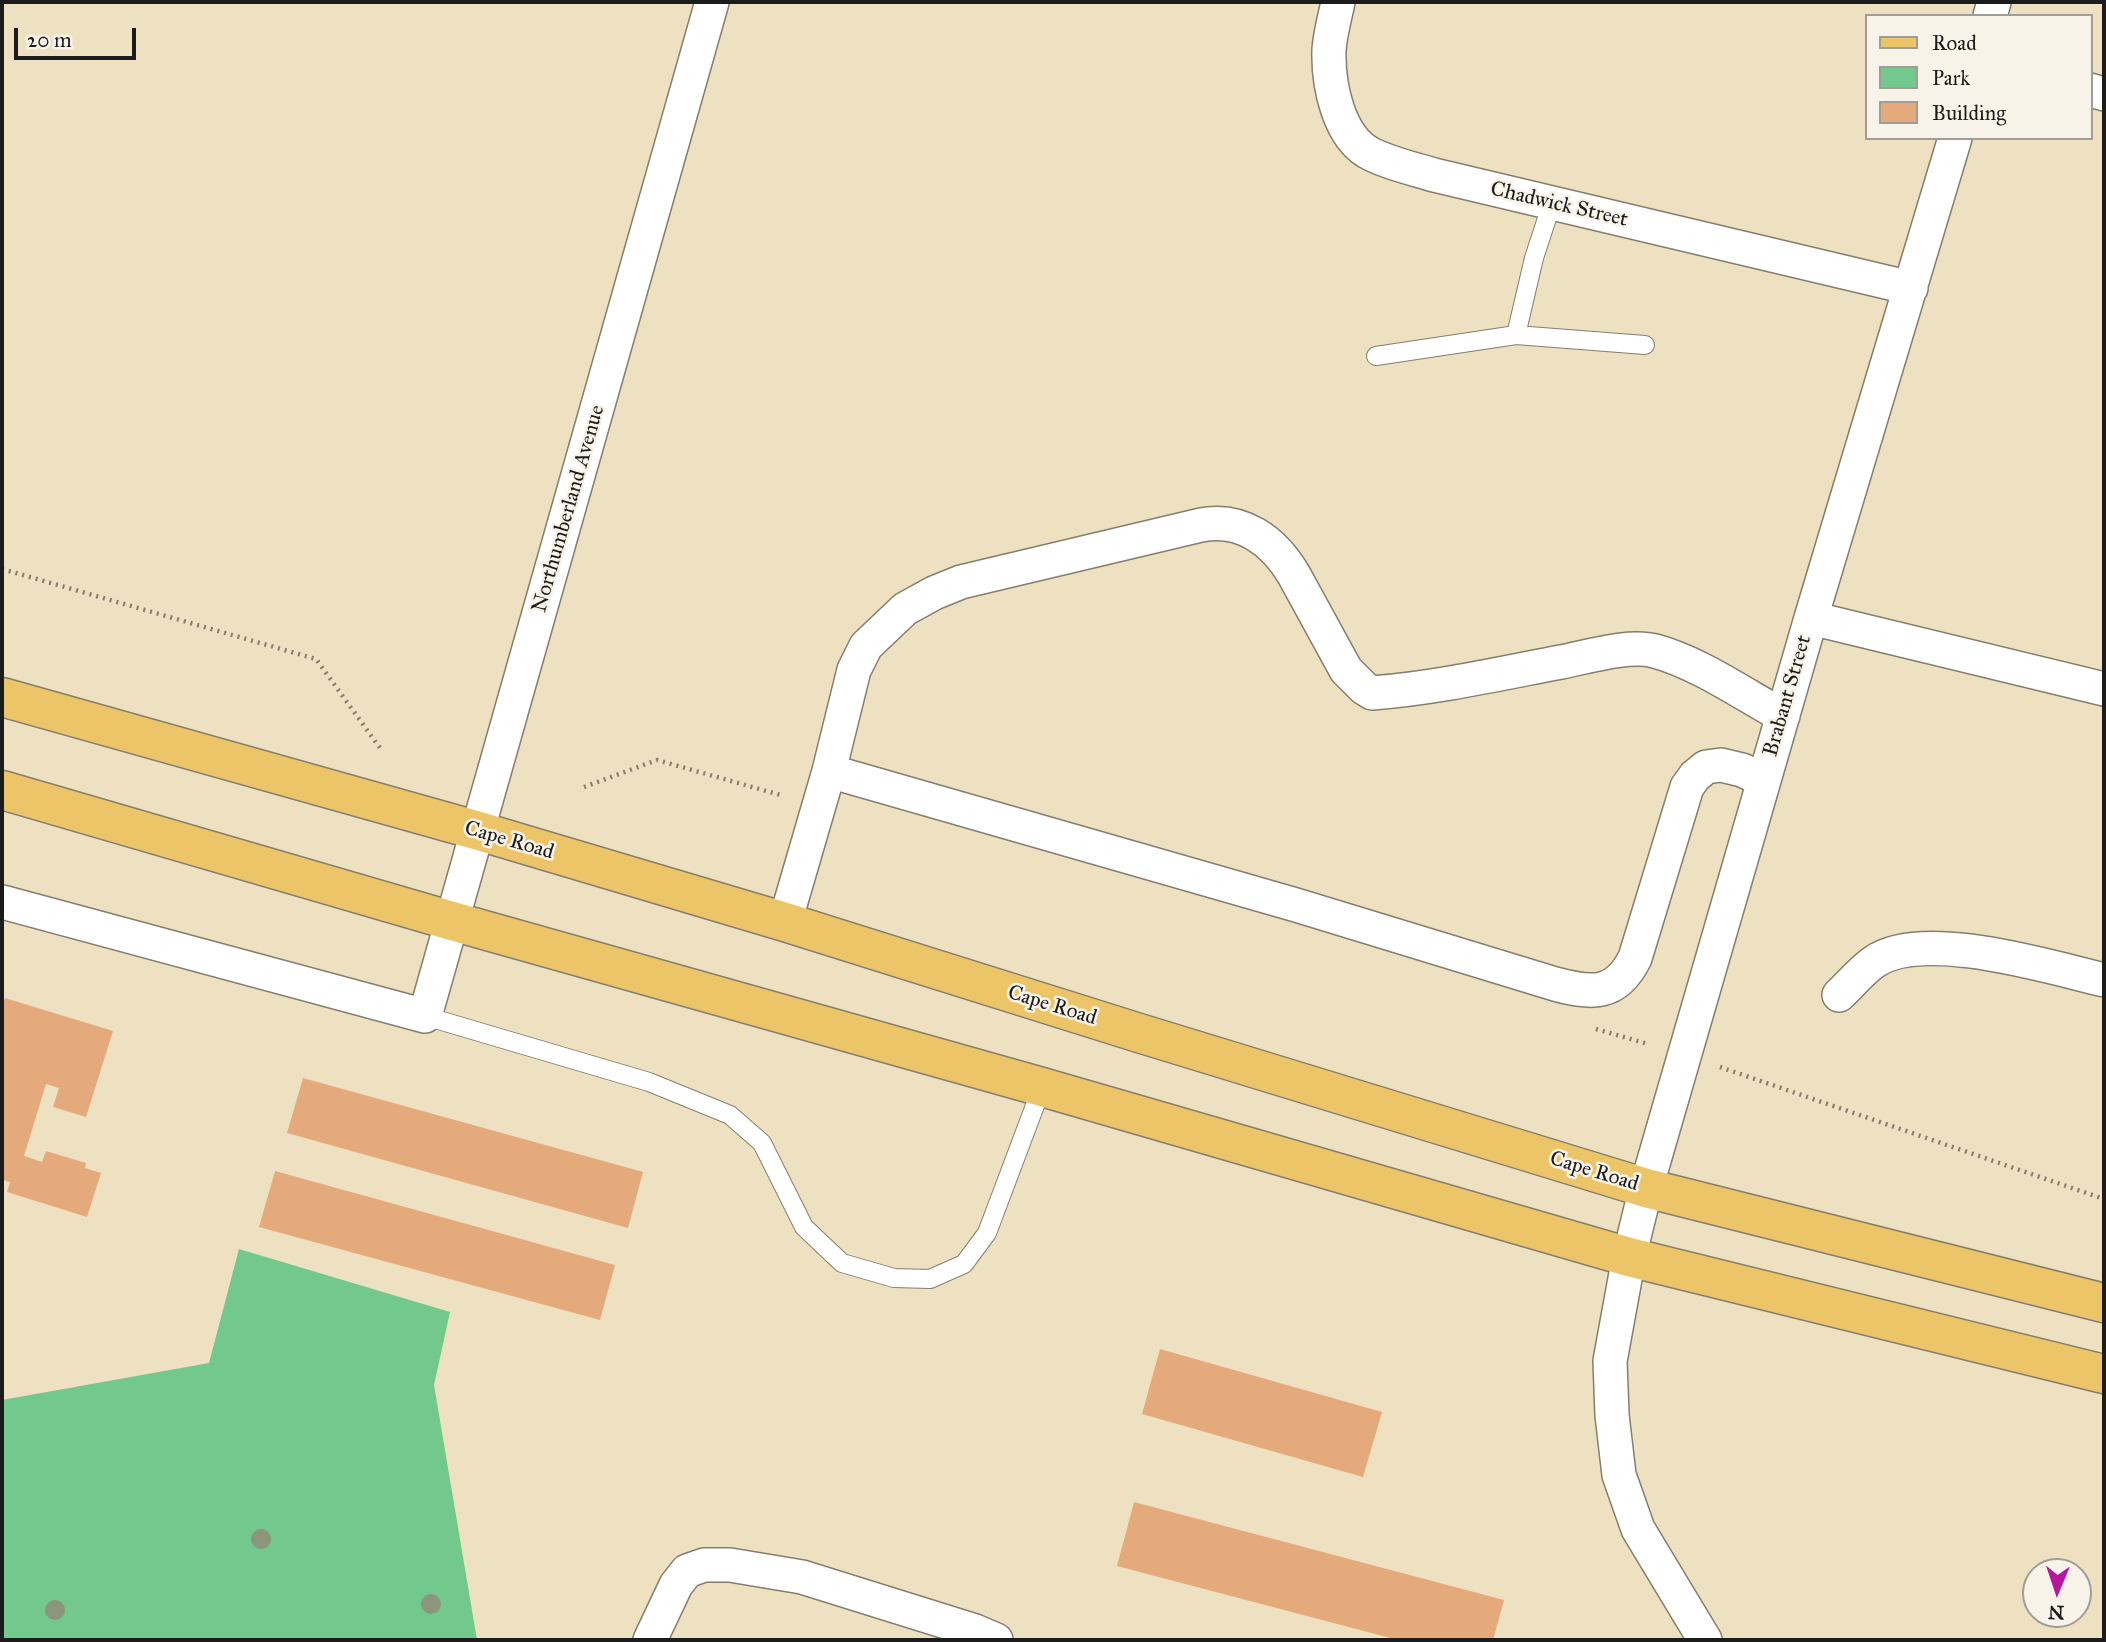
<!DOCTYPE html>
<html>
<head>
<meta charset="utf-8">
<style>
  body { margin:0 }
  #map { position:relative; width:2106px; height:1642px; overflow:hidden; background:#eee1c1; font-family:"IM FELL Great Primer",serif }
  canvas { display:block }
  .frame { position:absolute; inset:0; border:4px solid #1c1c1c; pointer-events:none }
  .legend { position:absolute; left:1865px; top:14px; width:228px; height:126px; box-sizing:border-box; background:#f7f3e8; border:2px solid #9f9d96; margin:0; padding:9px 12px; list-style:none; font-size:21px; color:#1c1c1c }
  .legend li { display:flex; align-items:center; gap:14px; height:35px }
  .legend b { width:35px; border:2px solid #9f9d96 }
  .north { position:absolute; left:2022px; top:1558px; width:70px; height:70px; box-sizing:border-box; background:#f7f3e8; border:2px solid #9f9d96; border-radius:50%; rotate:182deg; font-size:19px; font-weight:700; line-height:28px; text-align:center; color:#1c1c1c }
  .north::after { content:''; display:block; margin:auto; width:24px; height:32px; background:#b5179e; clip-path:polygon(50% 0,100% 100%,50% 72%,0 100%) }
  .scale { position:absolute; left:14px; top:28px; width:122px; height:32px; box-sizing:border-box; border:4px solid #1c1c1c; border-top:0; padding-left:9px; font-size:21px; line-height:24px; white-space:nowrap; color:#1c1c1c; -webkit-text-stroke:5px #f7f3e8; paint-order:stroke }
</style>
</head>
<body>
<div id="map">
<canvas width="2106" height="1642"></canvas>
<div class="frame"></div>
<ul class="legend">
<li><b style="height:9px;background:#ecc569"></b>Road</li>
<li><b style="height:19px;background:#73c88d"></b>Park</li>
<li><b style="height:19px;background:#e4aa7c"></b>Building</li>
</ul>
<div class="north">N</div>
<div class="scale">20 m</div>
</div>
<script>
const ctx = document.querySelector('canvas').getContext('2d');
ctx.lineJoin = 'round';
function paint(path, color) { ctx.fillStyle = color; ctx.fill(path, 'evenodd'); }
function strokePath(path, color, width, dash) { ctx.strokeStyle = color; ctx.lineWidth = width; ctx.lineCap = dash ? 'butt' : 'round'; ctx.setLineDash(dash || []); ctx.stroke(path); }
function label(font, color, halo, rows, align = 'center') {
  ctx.font = font + ' "IM FELL Great Primer",serif'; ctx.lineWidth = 5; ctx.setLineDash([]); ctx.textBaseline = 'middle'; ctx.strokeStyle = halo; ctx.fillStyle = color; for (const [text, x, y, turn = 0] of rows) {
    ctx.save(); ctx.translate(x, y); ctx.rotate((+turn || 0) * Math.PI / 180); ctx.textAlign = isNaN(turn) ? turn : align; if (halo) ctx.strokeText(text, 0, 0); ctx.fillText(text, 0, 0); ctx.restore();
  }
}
paint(new Path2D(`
  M239,1249l211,63 -16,73 43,255h-475v-240l207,-37z`), '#73c88d');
paint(new Path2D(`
  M5,998l108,33 -27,86 -33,-10 6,-19 -13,-4 -22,72 18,6 4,-11 40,12 -1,5 16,5 -14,44 -80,-25 3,-10 -8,-2v-173z
  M303,1078l340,94 -15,56 -341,-95z
  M275,1171l340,94 -15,55 -341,-93z
  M1160,1349l222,63 -19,65 -221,-63z
  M1134,1502l370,98 -11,40h-95l-281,-74z`), '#e4aa7c');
const service = new Path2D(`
  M1516,335l18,-77 18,-55
  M1376,356l140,-21 129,10
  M425,1016l224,66 81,33 32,28 42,84 38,36 52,15 36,1 34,-15 23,-31 55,-146`);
const minor = new Path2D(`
  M1338,2c-3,15 -8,32 -9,48 -1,34 9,89 44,105 19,9 41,14 61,20l477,113
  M1990,16l4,-14
  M2090,90l14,4
  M1811,618l293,71
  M829,771l467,134 259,79c37,10 61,12 80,-26l52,-171 8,-11 11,-9 15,-2 21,5 22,10
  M2,902l423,114 287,-1014
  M785,922l44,-151 25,-101 12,-24 39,-37 29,-16 27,-11 240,-57c41,-8 73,16 93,50l52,95 18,18 8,5c64,-5 126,-19 189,-31 26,-5 68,-18 94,-11 44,12 88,43 128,65
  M1839,995c11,-10 22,-24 35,-33 48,-34 175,5 230,18
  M650,1640l26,-55 11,-14 17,-6h26l72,12 173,54 21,9
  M1705,1640l-67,-111 -19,-54 -7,-60 -2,-54 19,-104 17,-69 165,-570 144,-480`);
const primary = new Path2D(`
  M2,697l477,134 306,91 354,111 507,155 458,115
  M2,790l450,131 590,166 587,170 475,117`);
strokePath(service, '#857e6e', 20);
strokePath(minor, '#857e6e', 36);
strokePath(primary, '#857e6e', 41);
strokePath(new Path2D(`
  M2,569l314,90 64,89
  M584,787l73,-27 127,36
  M1596,1029l52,15
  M1720,1067l384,132`), '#857e6e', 4.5, [2, 5]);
strokePath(service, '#fff', 18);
strokePath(minor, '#fff', 33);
strokePath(primary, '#ecc569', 38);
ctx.fillStyle = '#8b967c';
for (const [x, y] of [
  [261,1539],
  [431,1604],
  [55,1610]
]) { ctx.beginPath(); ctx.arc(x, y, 10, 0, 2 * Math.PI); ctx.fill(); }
label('21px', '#1c1c1c', '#f7f3e8', [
  ["Chadwick Street",1559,205,13],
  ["Northumberland Avenue",569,509,-74],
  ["Brabant Street",1788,696,-74],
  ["Cape Road",509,841,16],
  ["Cape Road",1052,1006,17],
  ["Cape Road",1594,1172,17]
]);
</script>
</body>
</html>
